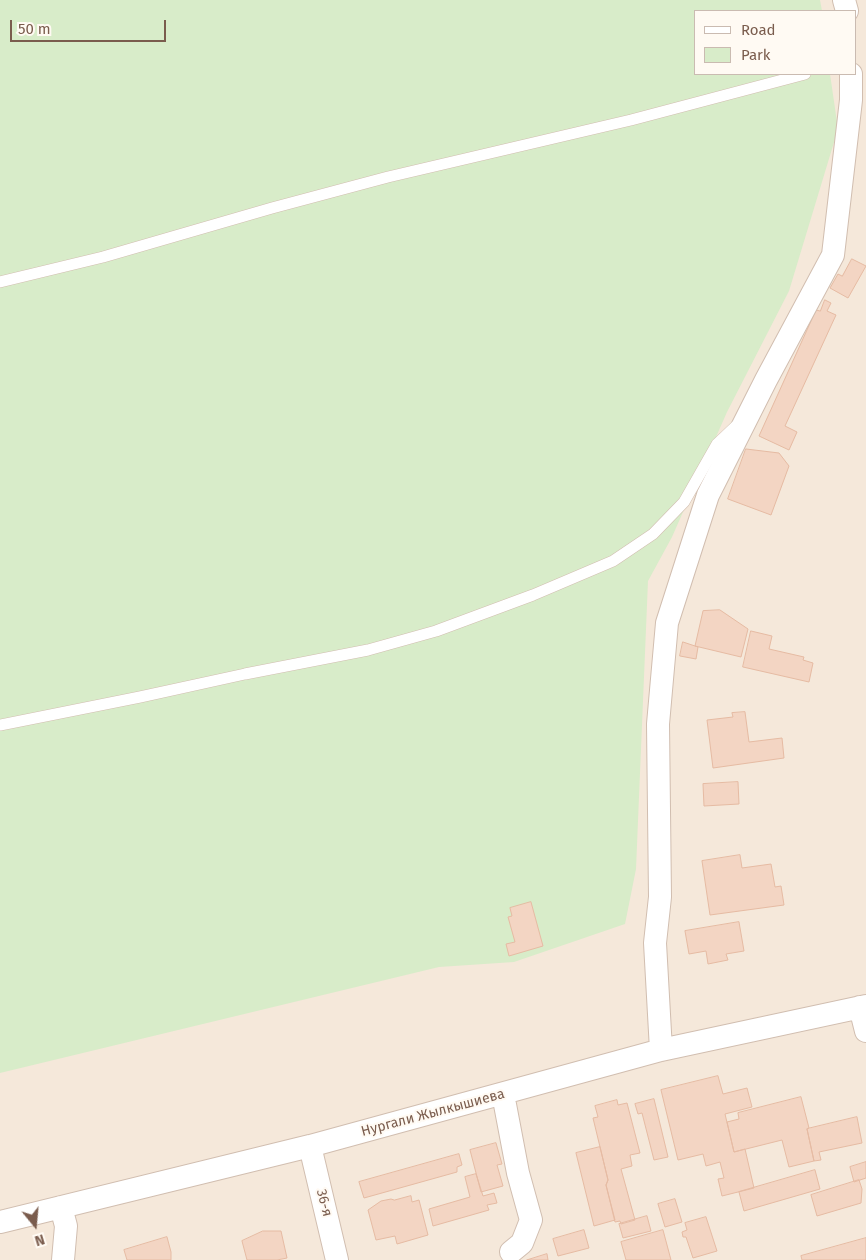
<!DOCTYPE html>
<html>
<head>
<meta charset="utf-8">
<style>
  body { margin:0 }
  #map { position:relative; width:866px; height:1260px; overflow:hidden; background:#fdf6ec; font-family:"Fira Sans",sans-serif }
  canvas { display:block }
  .legend { position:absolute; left:694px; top:10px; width:162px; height:65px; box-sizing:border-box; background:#fffaf3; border:1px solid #cabbb1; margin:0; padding:6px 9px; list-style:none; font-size:15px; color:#7a5c4d }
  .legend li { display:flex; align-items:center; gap:10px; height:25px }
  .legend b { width:25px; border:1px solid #cabbb1 }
  .north { position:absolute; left:10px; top:1200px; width:50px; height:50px; -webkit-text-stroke:4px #fffaf3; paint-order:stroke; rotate:163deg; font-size:14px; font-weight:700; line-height:20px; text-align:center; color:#7a5c4d }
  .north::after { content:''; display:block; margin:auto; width:18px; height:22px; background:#7a5c4d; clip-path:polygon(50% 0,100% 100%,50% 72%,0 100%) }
  .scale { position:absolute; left:10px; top:20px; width:156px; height:22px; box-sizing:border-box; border:2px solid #7a5c4d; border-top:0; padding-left:6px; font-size:15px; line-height:18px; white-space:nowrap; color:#7a5c4d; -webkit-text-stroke:4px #fffaf3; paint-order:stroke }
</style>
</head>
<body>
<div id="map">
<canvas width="866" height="1260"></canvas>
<ul class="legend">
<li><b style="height:6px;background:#fff"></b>Road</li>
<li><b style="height:14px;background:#d8ecc9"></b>Park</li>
</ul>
<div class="north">N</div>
<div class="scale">50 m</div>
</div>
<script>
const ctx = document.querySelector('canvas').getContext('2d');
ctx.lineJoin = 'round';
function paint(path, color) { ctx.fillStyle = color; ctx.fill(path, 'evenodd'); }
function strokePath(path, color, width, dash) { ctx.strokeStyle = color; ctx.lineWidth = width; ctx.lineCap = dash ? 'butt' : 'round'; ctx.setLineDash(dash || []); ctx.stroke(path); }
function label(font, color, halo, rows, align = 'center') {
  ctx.font = font + ' "Fira Sans",sans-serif'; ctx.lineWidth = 4; ctx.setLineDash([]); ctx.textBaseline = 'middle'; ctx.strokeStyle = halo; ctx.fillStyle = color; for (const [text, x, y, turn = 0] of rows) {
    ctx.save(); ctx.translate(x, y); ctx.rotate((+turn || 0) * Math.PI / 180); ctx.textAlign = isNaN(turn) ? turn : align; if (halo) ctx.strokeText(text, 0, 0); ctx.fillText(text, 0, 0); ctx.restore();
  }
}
paint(new Path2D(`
  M0,0h866v1260h-866zM695,11h160v63h-160z`), '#f5e8da');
paint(new Path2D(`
  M0,0h820l2,11h-127v63h135l8,55 -49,162 -62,121 -55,125 -24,44 -12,288 -11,55 -111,38 -75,5 -439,106z`), '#d8ecc9');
const building = new Path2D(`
  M852,259l14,7 -18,32 -18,-10 8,-14 4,2z
  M825,300l6,3 -4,8 9,4 -51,111 12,6 -8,18 -30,-14 57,-126 4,1z
  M746,449l33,4 10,13 -18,49 -43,-16z
  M720,610l28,19 -7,28 -46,-11 8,-35z
  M751,631l21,5 -3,13 35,8 -1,3 10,3 -4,19 -66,-15z
  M683,642l15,5 -2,12 -16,-3z
  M745,712l4,30 33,-4 2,20 -71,10 -6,-48 26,-3 -1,-4z
  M738,782l1,22 -35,2 -1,-22z
  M740,855l2,13 29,-4 4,23 6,-1 3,19 -74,10 -8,-54z
  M531,902l12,44 -34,10 -3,-12 9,-2 -7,-25 4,-1 -2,-8z
  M739,922l5,29 -18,3 2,6 -20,4 -2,-13 -17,3 -4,-23z
  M718,1076l5,18 24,-6 5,19 -27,7 9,38 11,-3 9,39 -32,8 -4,-17 6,-1 -4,-16 -14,4 -3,-12 -25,6 -17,-70z
  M801,1097l8,31 -2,1 7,32 -25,6 -7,-27 -48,12 -7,-30 12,-3 -1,-6z
  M654,1099l14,58 -14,3 -12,-47 -4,1 -3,-10z
  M617,1100l1,5 9,-2 13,50 -10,2 2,11 -11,3 14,51 -14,4 -1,-3 -5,1 -9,-37 2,-5 -15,-62 5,-1 -3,-11z
  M857,1117l5,26 -43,9 2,8 -7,1 -7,-32z
  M496,1143l6,21 -5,1 6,21 -22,6 -11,-42z
  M600,1147l8,33 -2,5 9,35 -21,6 -18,-73z
  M459,1154l3,11 -5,2v5l-93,26 -5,-16z
  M866,1162v16l-12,4 -4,-15z
  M815,1170l5,19 -76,22 -5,-19z
  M476,1174l7,22 11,-3 3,10 -10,2 2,5 -56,16 -4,-17 41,-12 -5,-20z
  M859,1180l3,9 -1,14 -44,13 -6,-21z
  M411,1196l1,6 7,-2 9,35 -31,9 -2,-8 -19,4 -8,-30 13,-9 10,-2 3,1z
  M675,1199l7,23 -17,5 -7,-23z
  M647,1216l4,15 -28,7 -4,-14z
  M706,1217l11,34 -24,7 -7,-21h-3l-1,-5 5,-2 -2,-7z
  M584,1230l5,18 -31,8 -5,-17z
  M663,1230l8,30h-45l-5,-18z
  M263,1231h18l6,27 -10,2h-30l-5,-19z
  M167,1237l4,15v8h-44l-3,-10z
  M866,1238v22h-64l-1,-4z
  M547,1254l1,6h-21z`);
paint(building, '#f3d5c3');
strokePath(building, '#e6bba3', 1);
const lane = new Path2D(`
  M0,282l103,-25 169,-49 116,-31 243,-57 174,-46
  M0,725l140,-28 105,-23 123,-24 68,-19 97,-36 80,-34 40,-27 31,-32 33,-58 19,-18`);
const street = new Path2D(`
  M844,0l3,11
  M860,1007l6,24
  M661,1050l-6,-107 5,-46 -2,-173 9,-101 41,-128 58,-115 67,-125 18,-155v-26
  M503,1094l15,79 13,47 -9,23 -11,9
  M310,1146l27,114
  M61,1207l5,19 -3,34
  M0,1222l310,-76 351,-96 205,-44`);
strokePath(lane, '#d1beb0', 12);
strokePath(street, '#d1beb0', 24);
strokePath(lane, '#fff', 11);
strokePath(street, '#fff', 22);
label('14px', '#7a5c4d', '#fffaf3', [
  ["Нургали Жылкышиева",433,1113,-15],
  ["36-я",324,1203,76]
]);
</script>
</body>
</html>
